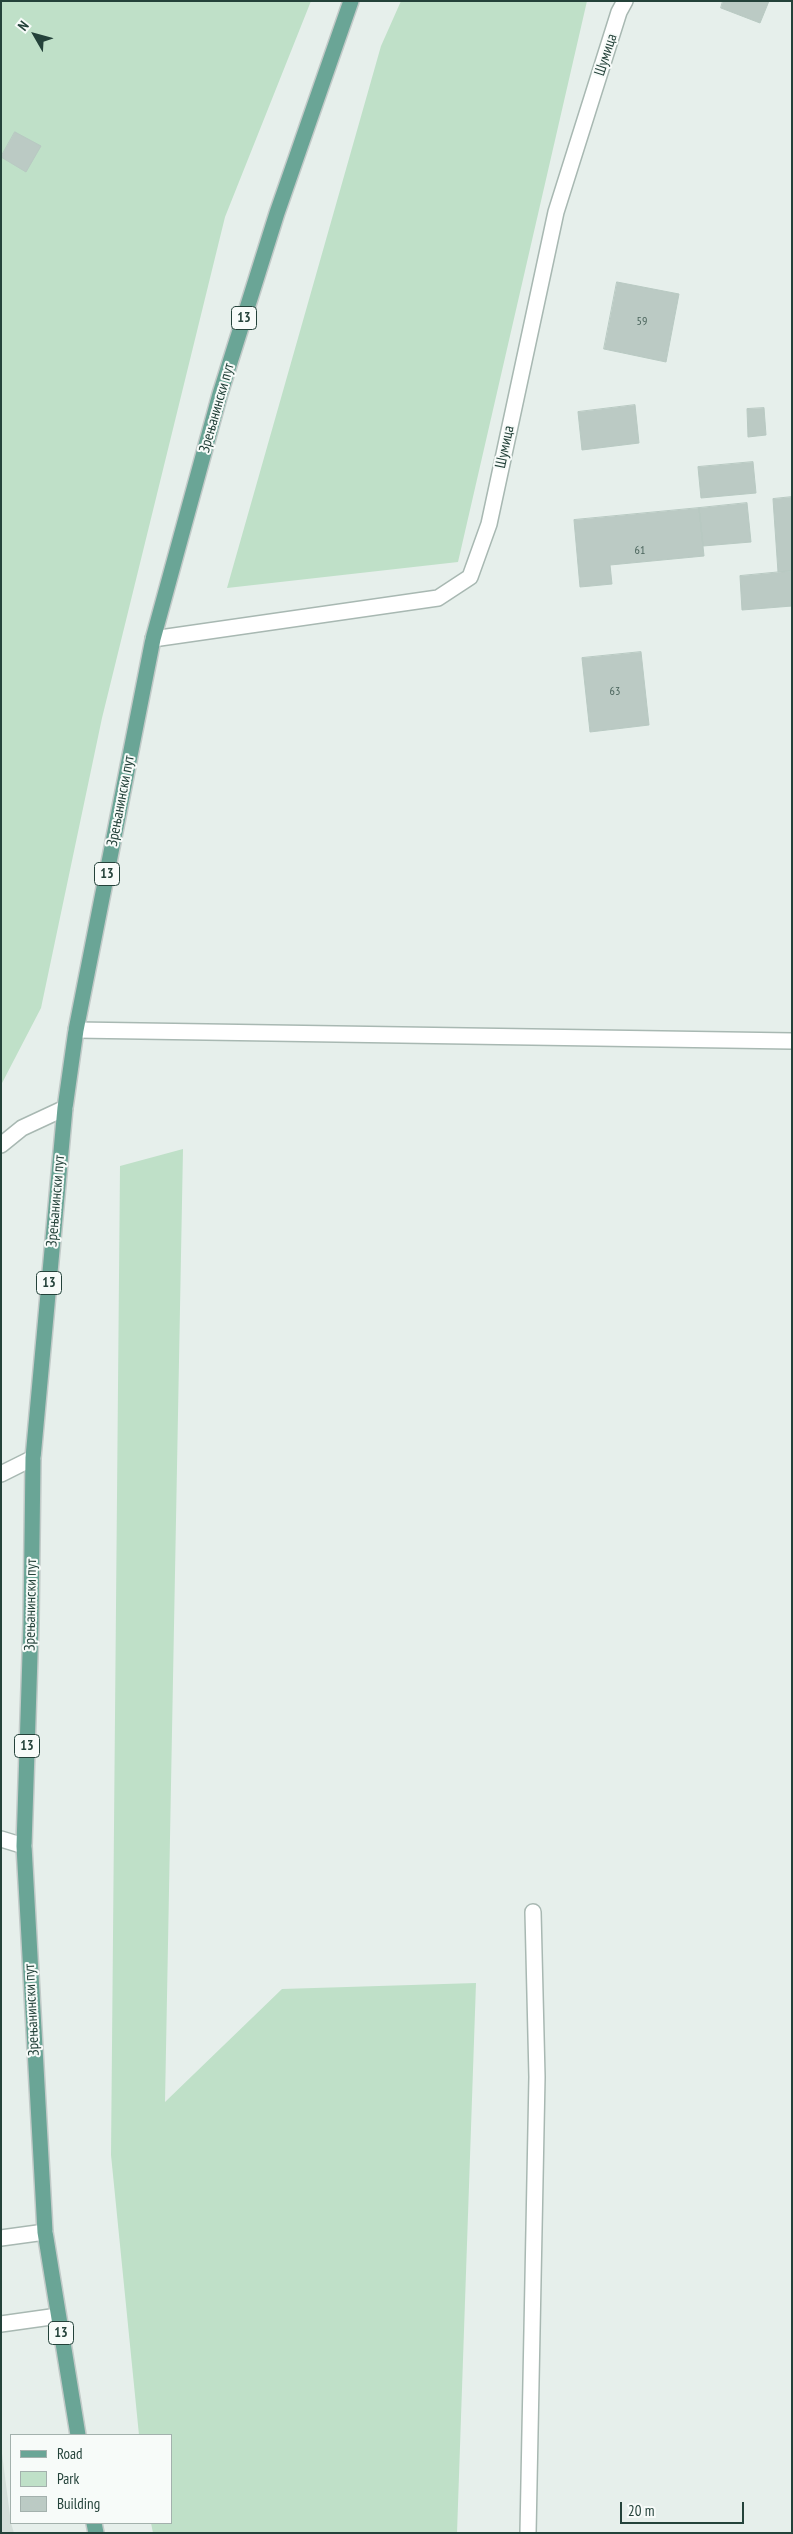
<!DOCTYPE html>
<html>
<head>
<meta charset="utf-8">
<style>
  body { margin:0 }
  #map { position:relative; width:793px; height:2534px; overflow:hidden; background:#e6efeb; font-family:"PT Sans Narrow",sans-serif }
  canvas { display:block }
  .frame { position:absolute; inset:0; border:2px solid #24423a; pointer-events:none }
  .legend { position:absolute; left:10px; top:2434px; width:162px; height:90px; box-sizing:border-box; background:#f7fbf9; border:1px solid #a3b1ad; margin:0; padding:6px 9px; list-style:none; font-size:15px; color:#24423a }
  .legend li { display:flex; align-items:center; gap:10px; height:25px }
  .legend b { width:25px; border:1px solid #a3b1ad }
  .north { position:absolute; left:10px; top:10px; width:50px; height:50px; -webkit-text-stroke:4px #f7fbf9; paint-order:stroke; rotate:308deg; font-size:14px; font-weight:700; line-height:20px; text-align:center; color:#24423a }
  .north::after { content:''; display:block; margin:auto; width:18px; height:22px; background:#24423a; clip-path:polygon(50% 0,100% 100%,50% 72%,0 100%) }
  .scale { position:absolute; left:620px; top:2502px; width:124px; height:22px; box-sizing:border-box; border:2px solid #24423a; border-top:0; padding-left:6px; font-size:15px; line-height:18px; white-space:nowrap; color:#24423a; -webkit-text-stroke:4px #f7fbf9; paint-order:stroke }
</style>
</head>
<body>
<div id="map">
<canvas width="793" height="2534"></canvas>
<div class="frame"></div>
<ul class="legend">
<li><b style="height:6px;background:#6aa596"></b>Road</li>
<li><b style="height:14px;background:#bfe0c8"></b>Park</li>
<li><b style="height:14px;background:#bbcac4"></b>Building</li>
</ul>
<div class="north">N</div>
<div class="scale">20 m</div>
</div>
<script>
const ctx = document.querySelector('canvas').getContext('2d');
ctx.lineJoin = 'round';
function paint(path, color) { ctx.fillStyle = color; ctx.fill(path, 'evenodd'); }
function strokePath(path, color, width, dash) { ctx.strokeStyle = color; ctx.lineWidth = width; ctx.lineCap = dash ? 'butt' : 'round'; ctx.setLineDash(dash || []); ctx.stroke(path); }
function label(font, color, halo, rows, align = 'center') {
  ctx.font = font + ' "PT Sans Narrow",sans-serif'; ctx.lineWidth = 4; ctx.setLineDash([]); ctx.textBaseline = 'middle'; ctx.strokeStyle = halo; ctx.fillStyle = color; for (const [text, x, y, turn = 0] of rows) {
    ctx.save(); ctx.translate(x, y); ctx.rotate((+turn || 0) * Math.PI / 180); ctx.textAlign = isNaN(turn) ? turn : align; if (halo) ctx.strokeText(text, 0, 0); ctx.fillText(text, 0, 0); ctx.restore();
  }
}
paint(new Path2D(`
  M1,2446l10,77 3,10h-13z`), '#d4dfda');
paint(new Path2D(`
  M1,1h310l-86,216 -123,501 -61,290 -40,77z
  M401,1h186l-129,561 -231,26 154,-542z
  M183,1149l-18,953 117,-113 194,-6 -19,550h-304l-2,-10h20v-88h-32l-28,-280 9,-989z`), '#bfe0c8');
const building = new Path2D(`
  M723,1h46l-9,22 -39,-15z
  M15,132l26,14 -15,26 -25,-15z
  M617,282l62,12 -13,68 -62,-13z
  M635,405l4,38 -57,7 -4,-38z
  M764,408l2,27 -18,2 -1,-28z
  M753,462l3,31 -55,5 -3,-31z
  M792,497v74l-14,1 -5,-73z
  M747,503l4,39 -48,4 -4,-38z
  M699,508l5,48 -94,9 2,19 -32,3 -6,-67z
  M792,571v35l-50,4 -2,-34z
  M641,652l8,73 -59,7 -8,-74z`);
paint(building, '#bbcac4');
strokePath(building, '#b8c9c2', 1);
const minor = new Path2D(`
  M153,639l285,-41 32,-21 19,-53 67,-312 63,-200 6,-11
  M76,1030l716,11
  M1,1145l21,-17 43,-20
  M1,1474l32,-16
  M1,1839l23,7
  M1,2238l44,-6
  M1,2324l57,-8
  M528,2533l9,-456 -4,-165`);
const major = new Path2D(`
  M78,2435l-33,-203 -21,-386 7,-223 2,-165 32,-350 11,-78 77,-391 67,-245 57,-181 74,-212
  M94,2523l2,10`);
strokePath(minor, '#a8b8b2', 18);
strokePath(major, '#c2cac8', 18);
strokePath(minor, '#fff', 15);
strokePath(major, '#6aa596', 15);
label('12px', '#4a645c', null, [
  ["59",642,322],
  ["61",640,551],
  ["63",615,692]
]);
for (const [x, y, w] of [
  [244,318,25],
  [107,874,25],
  [49,1283,25],
  [27,1746,25],
  [61,2333,25]
]) { const box = new Path2D(); box.roundRect(x - w / 2, y - 11.5, w, 23, 4); ctx.fillStyle = '#f7fbf9'; ctx.fill(box); strokePath(box, '#24423a', 1); }
label('bold 14px', '#24423a', null, [
  ["13",244,318],
  ["13",107,874],
  ["13",49,1283],
  ["13",27,1746],
  ["13",61,2333]
]);
label('15px', '#24423a', '#f7fbf9', [
  ["Шумица",606,55,-72],
  ["Зрењанински пут",217,408,-74],
  ["Шумица",505,447,-78],
  ["Зрењанински пут",121,801,-79],
  ["Зрењанински пут",56,1201,-85],
  ["Зрењанински пут",31,1605,-89],
  ["Зрењанински пут",32,2010,-93]
]);
</script>
</body>
</html>
